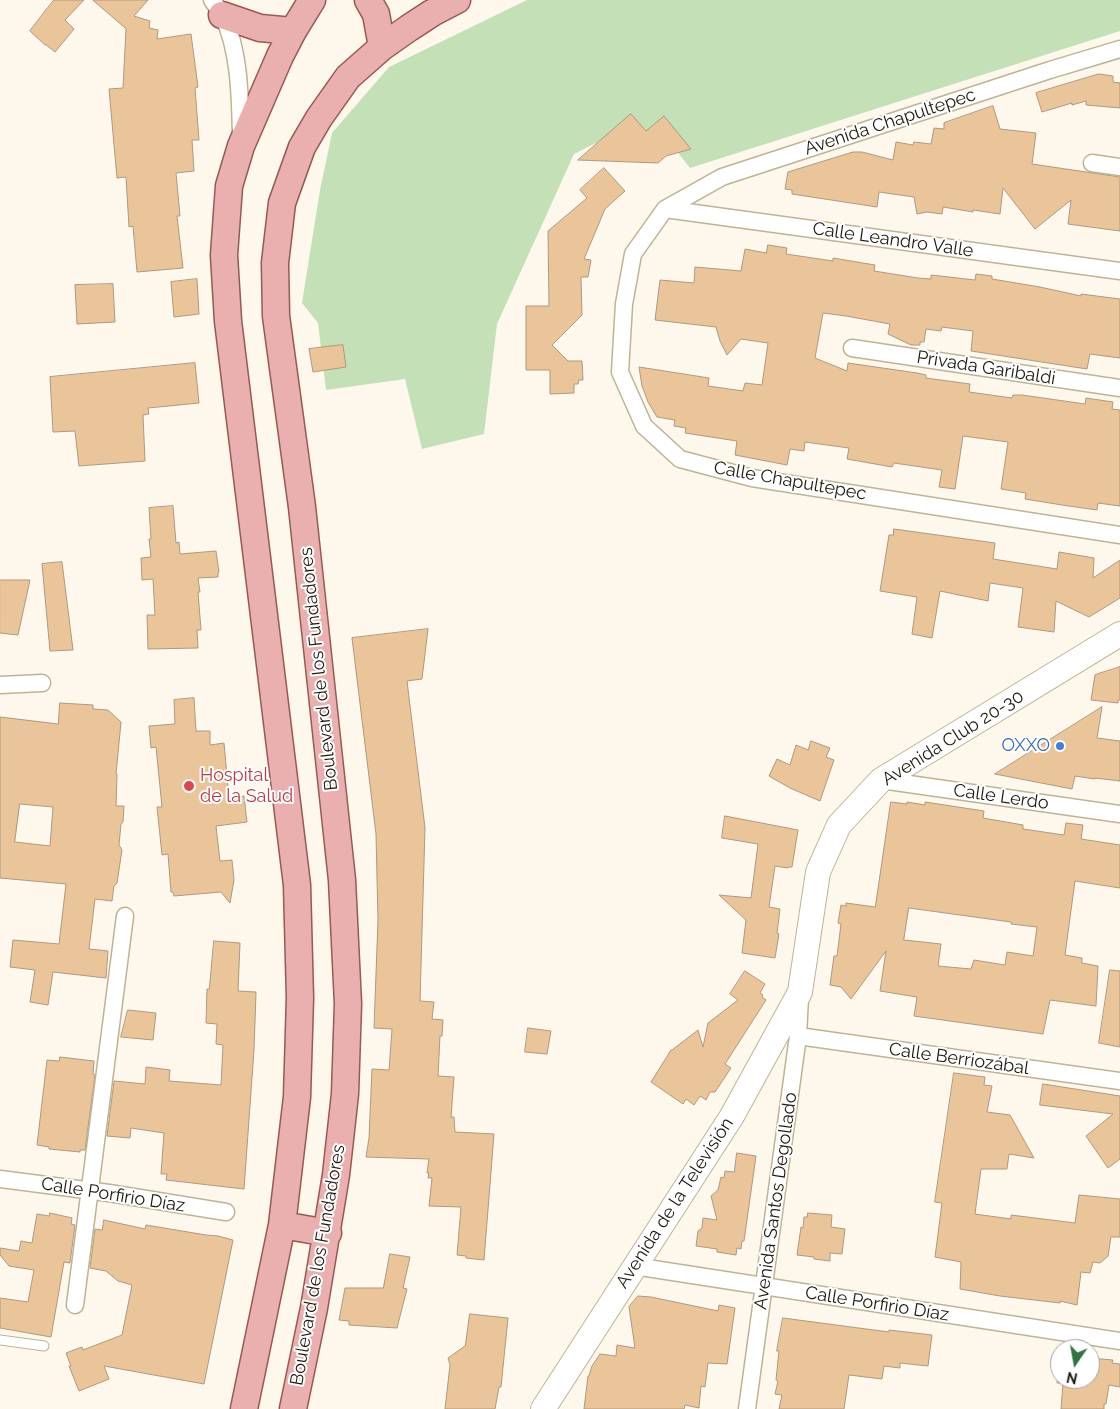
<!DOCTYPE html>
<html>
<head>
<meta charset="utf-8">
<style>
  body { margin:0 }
  #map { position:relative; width:1120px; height:1409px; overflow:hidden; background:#fdf8eb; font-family:Raleway,sans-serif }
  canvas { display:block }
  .north { position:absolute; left:1050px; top:1339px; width:50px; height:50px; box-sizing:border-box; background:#fff; border:1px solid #a5a39e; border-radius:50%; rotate:192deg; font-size:14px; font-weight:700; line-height:20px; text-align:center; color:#1d190d }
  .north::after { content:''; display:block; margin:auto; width:18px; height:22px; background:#2f7540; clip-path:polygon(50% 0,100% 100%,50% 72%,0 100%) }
</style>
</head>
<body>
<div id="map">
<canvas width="1120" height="1409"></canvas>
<div class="north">N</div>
</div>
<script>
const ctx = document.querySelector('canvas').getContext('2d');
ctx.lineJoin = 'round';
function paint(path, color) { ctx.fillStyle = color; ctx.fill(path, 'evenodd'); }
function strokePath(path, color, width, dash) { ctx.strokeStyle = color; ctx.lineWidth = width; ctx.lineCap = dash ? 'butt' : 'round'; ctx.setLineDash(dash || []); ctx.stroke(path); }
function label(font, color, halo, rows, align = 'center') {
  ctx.font = font + ' Raleway,sans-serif'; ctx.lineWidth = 4; ctx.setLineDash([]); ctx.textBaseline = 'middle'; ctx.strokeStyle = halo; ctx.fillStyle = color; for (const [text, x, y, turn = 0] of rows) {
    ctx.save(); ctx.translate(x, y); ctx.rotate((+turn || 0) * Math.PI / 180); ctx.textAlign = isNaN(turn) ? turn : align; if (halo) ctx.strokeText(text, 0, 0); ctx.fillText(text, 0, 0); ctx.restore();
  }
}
paint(new Path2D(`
  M527,0h593v31l-430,137 -22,-28 -46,-10 -48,24 -77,170 -13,110 -62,15 -17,-70 -79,11 -8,-67 -16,-20 18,-113 12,-57 57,-66z`), '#c4e0b7');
const building = new Path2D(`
  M54,0h30l-19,20 9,9 -19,23 -10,-8v1l-15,-14z
  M93,0h55l-14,16 16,5 -1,7 9,2 -1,9 34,-5 7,53 -3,1 4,52h-7l2,31 -18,2 4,43h-3l6,52 -46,4 -4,-46 -4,1 -3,-50 -9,1 -8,-89 14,-1 3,-59z
  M1099,74l14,2v6l7,1v25l-34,-3v-4l-14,4v-2l-30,9 -6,-19z
  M993,106l7,23 36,4 -4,31 88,13v54l-52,-7 3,-24 -36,29 -32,-41 -3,26 -27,-4v2l-30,-5 -1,7 -15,-2 -10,2 -3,-17 -35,-5 -2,15 -85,-13v-4l-7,-1 3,-17 65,-20h9l31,8 3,-18 17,3 1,-3 17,2 3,-16 10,1v-6z
  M631,114l15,17 18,-15 27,33 -25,7 -8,7 -80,-3z
  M604,168l21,23 -20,18 -21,50 7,1 -3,17h-7l1,38 -30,30 16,16h14l1,19h-4l-1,4h-4v9l-24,1v-24h-24v-64h23l-1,-75 39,-33 -7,-8z
  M768,245l19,3 -1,6 47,7v-3l42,7 -1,6 44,7 13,1v-4l44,5 1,-6 16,2v3l48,8 41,9v-2l39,5v59l-30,-4 -3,15 -116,-18 2,-20 -31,-4 -1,4 -15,-2 -2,13h-4v3h-9l-23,-11 2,-10 -44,-8 -23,-3 -8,45 32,13 1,-8 69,10 9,2v3l44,6 -1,8 43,6 1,-3h9l63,9 1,-6 27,4 -1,7 8,1v96l-22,-3 -1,7 -35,-5 -37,-6 1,-6 -25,-4 7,-47 -45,-6 -8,53 -16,-2 3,-17 -48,-7 -2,4 -45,-8 2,-11 -44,-6 -1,9 -14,-2 -3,16 -52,-10 2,-14 -52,-8 1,-5 -12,-2 1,-6 -18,-3 -9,-15 -6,-16 -3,-19 70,11 -1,8 35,5 2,-8 17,2 6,-42 -27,-4 -14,16 -7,-14 -4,-14 -61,-7 5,-40 34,3 1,-16 46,4 4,-22 21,4z
  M197,279l2,35 -25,3 -3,-35z
  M113,284l2,38 -38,2 -2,-39z
  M343,345l3,22 -33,5 -4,-23z
  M195,363l4,40 -51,5 1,6 -6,1 2,46 -66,5 -4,-35 -22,1 -3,-55z
  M173,506l3,37 3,-1 1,12 36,-3 3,21 -1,1v4l-20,1 2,14h-2l3,38h-4l1,18 -50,1 -1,-34h8l-2,-36 -11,1 -1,-22 10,-1 -2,-18h2l-2,-31z
  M894,529l101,14 -2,16 64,10 2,-17 35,6 -1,20 27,-18v38l-31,19 -33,-16 -2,31 -36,-5 5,-39 -33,-5 -2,18 -48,-10 -8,47 -20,-4 5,-37 -37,-6 9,-56h4z
  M62,562l11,88 -23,1 -8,-87z
  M0,580h30l-12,55 -18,-2z
  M428,629l-6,50 -15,2 18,147 -5,173 14,1 -2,17 11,1 -1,16h-2l-2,40 16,1 -3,40h3l1,15 39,2 -10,126 -18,-2v-2l-9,-1 4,-48 -32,-1 3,-28h-4l1,-5h-2l2,-14 -63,-2 3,-19 3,-69 17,1 3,-41 -18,-1 4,-108 -2,-86 -24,-196z
  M1120,667v33h-2v3l-27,-3 4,-25z
  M194,698l2,33h14v14l14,-2 5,55 15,-2 3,26 -31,4 4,35 12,-1 2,20 -4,23 -9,-11 -47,4 -1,-4h-2l-3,-38 -6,1 -5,-48h5l-6,-60 -5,1 -2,-22 26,-2 -1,-24z
  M60,703l33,2v4l15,1 13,12 -5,52h1l-1,32h8l-1,16 -2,2 -2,21 3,5 -5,33 -3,3 -2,15 -17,-2 -6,50 19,2 -2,27 -53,-6 -5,33 -18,-3 5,-32 -25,-3 3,-27 46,4 7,-60 -66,-6v-161l58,7zM20,804l33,3 -3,39 -35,-4z
  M1102,707l-5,31 23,3v40l-25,-3v1l-20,-3 -3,13 -77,-15z
  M811,741l19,7 -4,9 8,3 -14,41 -30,-13 -21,-12 8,-17 13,6 6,-20 12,5z
  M891,802l16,2v-2l18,3v-3l59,9 -1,7 40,7v4l41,6 2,-12 17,2 -2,14 39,6v43l-45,-7 -10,74 17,3v5l16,3 -2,40 -46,-6 -7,34 -129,-18 3,-19 -37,-6 6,-40 -35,48 -10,-12 -11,-2 4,-29h3l4,-32 -3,-1 3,-18 5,1v-3l29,4zM909,908l102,14v2l26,3 -4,29 -26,-4 -2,13 -31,-5 -3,9 -33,-3 3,-22 -37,-4z
  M725,816l73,14 -6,37h-4v1l-13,-2 -6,41 11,2 -3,24 2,1 -4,24 -33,-5 4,-33 -27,-25 32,3 7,-54 -36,-6z
  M214,941l26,2 -2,48 18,1 -2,58 -10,139 -78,-9 1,-6h-6l3,-41 -33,-5 -1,10 -23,-2 7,-55 31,3 1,-17 24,3 -1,11 52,4 2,-40 -7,-1 1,-20 -11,-1 1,-34h2z
  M1110,970l10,1v76l-21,-4z
  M745,971l20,13 -5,9 3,2 -1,2 4,3 -41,64 6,4 -16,24h-5l-4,8 -6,-4 -6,9 -8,-6 -3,5 -32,-22 20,-32h1l26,-20 5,17 5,-24 30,-23 -8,-6z
  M128,1010l28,3 -3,27 -32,-3z
  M528,1028l23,3 -4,23 -22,-2z
  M60,1057l34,4 -1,13 2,1 -10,75h-5v2l-31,-3v-2l-12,-2 10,-85 12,1z
  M954,1073l31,4 -1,8 8,1 -5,26 23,3 24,43 -25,-4 -2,15h-26l-6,45 36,5v-4l64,8 4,-28 41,4v38h-9l-3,19 -8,7 -7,-1 -3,11 -9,-1 -4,33 -17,-4v2l-60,-7 -40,-7 1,-27 -26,-5 7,-54 -7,-1z
  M1043,1084l77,12v63l-12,9 -22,-32 27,-22 -73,-9z
  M737,1153l19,3 -12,85h-2l-1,8 -4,-1 -1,7 -19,-3v-3l-21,-3 2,-15 4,-3 1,-10 14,2 -6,-24 7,-6 3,-13 3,1 1,-7 9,1z
  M50,1213l22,5 -1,6 4,1 -5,38 -6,-1 -13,75 -51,-9v-30l28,4 6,-32 -25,-4 -9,-11v-7l19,3 2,-10 11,2 5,-29 12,2z
  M808,1213l24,2 -1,12 14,2 -3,25 -12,-1v8l-16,-2v-2l-17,-2 4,-28 2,1 1,-11h3z
  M104,1220l41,9 1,-4 60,10 12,1 15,4 -29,144 -100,-18 5,13 -30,12 -10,-25h2l-5,-13 16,-6 1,3 39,-15 10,-50 -14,-4 -12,-10 -16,-3 5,-39 7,1z
  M390,1254l20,3 -7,31 4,1 -10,39 -48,-3v-4l-10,-1 6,-32h38z
  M638,1296l13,1 67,14 1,-6 16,3 -8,56 -19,-1 -3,24 -4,-1 -2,22 -14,-3 -1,4h-100l4,-33h1l3,-10 8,-12 16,2 1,-11 18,3 -6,-41z
  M470,1314l38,4 -7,69h-2l-4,22h-50l5,-44 -2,-7 17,-12z
  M783,1318l106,14v-2l43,5 -4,31 -28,-3v5l-16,-2 -2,13 -33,-4 -5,34h-65l3,-14 -7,-1 3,-13 -2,-1 3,-29h-2z
  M1090,1358l23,2 -1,3 8,1v23l-11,-2 -3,19h-2v5h-43l2,-26h-6l3,-24v20h30z`);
paint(building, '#ebc59a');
strokePath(building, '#ae987f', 1);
const lane = new Path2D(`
  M0,1340l44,6`);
const street = new Path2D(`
  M212,0c3,5 8,10 11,16 17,36 17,82 18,121
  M1120,49l-70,21 -328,107 -57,32 -32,45 -9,50 -4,68 24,54 36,33 72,19 368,57
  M1092,163l28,4
  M665,209l455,62
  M852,348l268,40
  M0,685l42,-2
  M881,780l239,34
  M798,1036l322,45
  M0,1179l109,14 117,19
  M634,1266l486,75
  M75,1305l50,-389
  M747,1409l51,-373 2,-39`);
const secondary = new Path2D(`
  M543,1409l189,-293 68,-124 18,-120 21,-47 42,-45 239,-146`);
const primary = new Path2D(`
  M368,0l8,14 6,33
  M222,15l38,13 33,3
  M282,1225l46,8
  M244,1409l38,-184 15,-128 3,-99 -3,-113 -69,-564 -4,-66 5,-69 12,-40 39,-90 13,-25 19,-31
  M293,1409l21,-101 22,-133 9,-81 3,-90 -6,-124 -40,-373 -26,-191 -1,-53 7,-60 20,-56 17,-29 29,-41 34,-30 27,-19 23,-15 25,-13`);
strokePath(lane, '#bfb394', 11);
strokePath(street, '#bfb394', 19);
strokePath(secondary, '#bfb394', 26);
strokePath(primary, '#985953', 29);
strokePath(lane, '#fff', 9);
strokePath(street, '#fff', 16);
strokePath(secondary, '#fff', 24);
strokePath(primary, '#e9b0af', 26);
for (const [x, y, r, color] of [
  [1060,746,5,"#3f7fe0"],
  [189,786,6,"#e0444e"]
]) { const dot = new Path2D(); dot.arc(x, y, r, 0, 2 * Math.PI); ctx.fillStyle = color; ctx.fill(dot); strokePath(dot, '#fff', 2); }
label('18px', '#1d190d', '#fff', [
  ["Avenida Chapultepec",890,122,-18],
  ["Calle Leandro Valle",893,240,8],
  ["Privada Garibaldi",986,368,9],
  ["Calle Chapultepec",790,481,10],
  ["Boulevard de los Fundadores",319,669,-96],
  ["Avenida Club 20-30",953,738,-32],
  ["Calle Lerdo",1001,797,8],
  ["Calle Berriozábal",959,1059,8],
  ["Calle Porfirio Díaz",113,1195,9],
  ["Avenida Santos Degollado",776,1201,-82],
  ["Avenida de la Televisión",675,1203,-57],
  ["Boulevard de los Fundadores",318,1265,-80],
  ["Calle Porfirio Díaz",877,1304,9]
]);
label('18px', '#366cbe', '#fff', [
  ["OXXO",1050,746]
], 'right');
label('18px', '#be3a42', '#fff', [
  ["Hospital",200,776],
  ["de la Salud",200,797]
], 'left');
</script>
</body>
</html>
